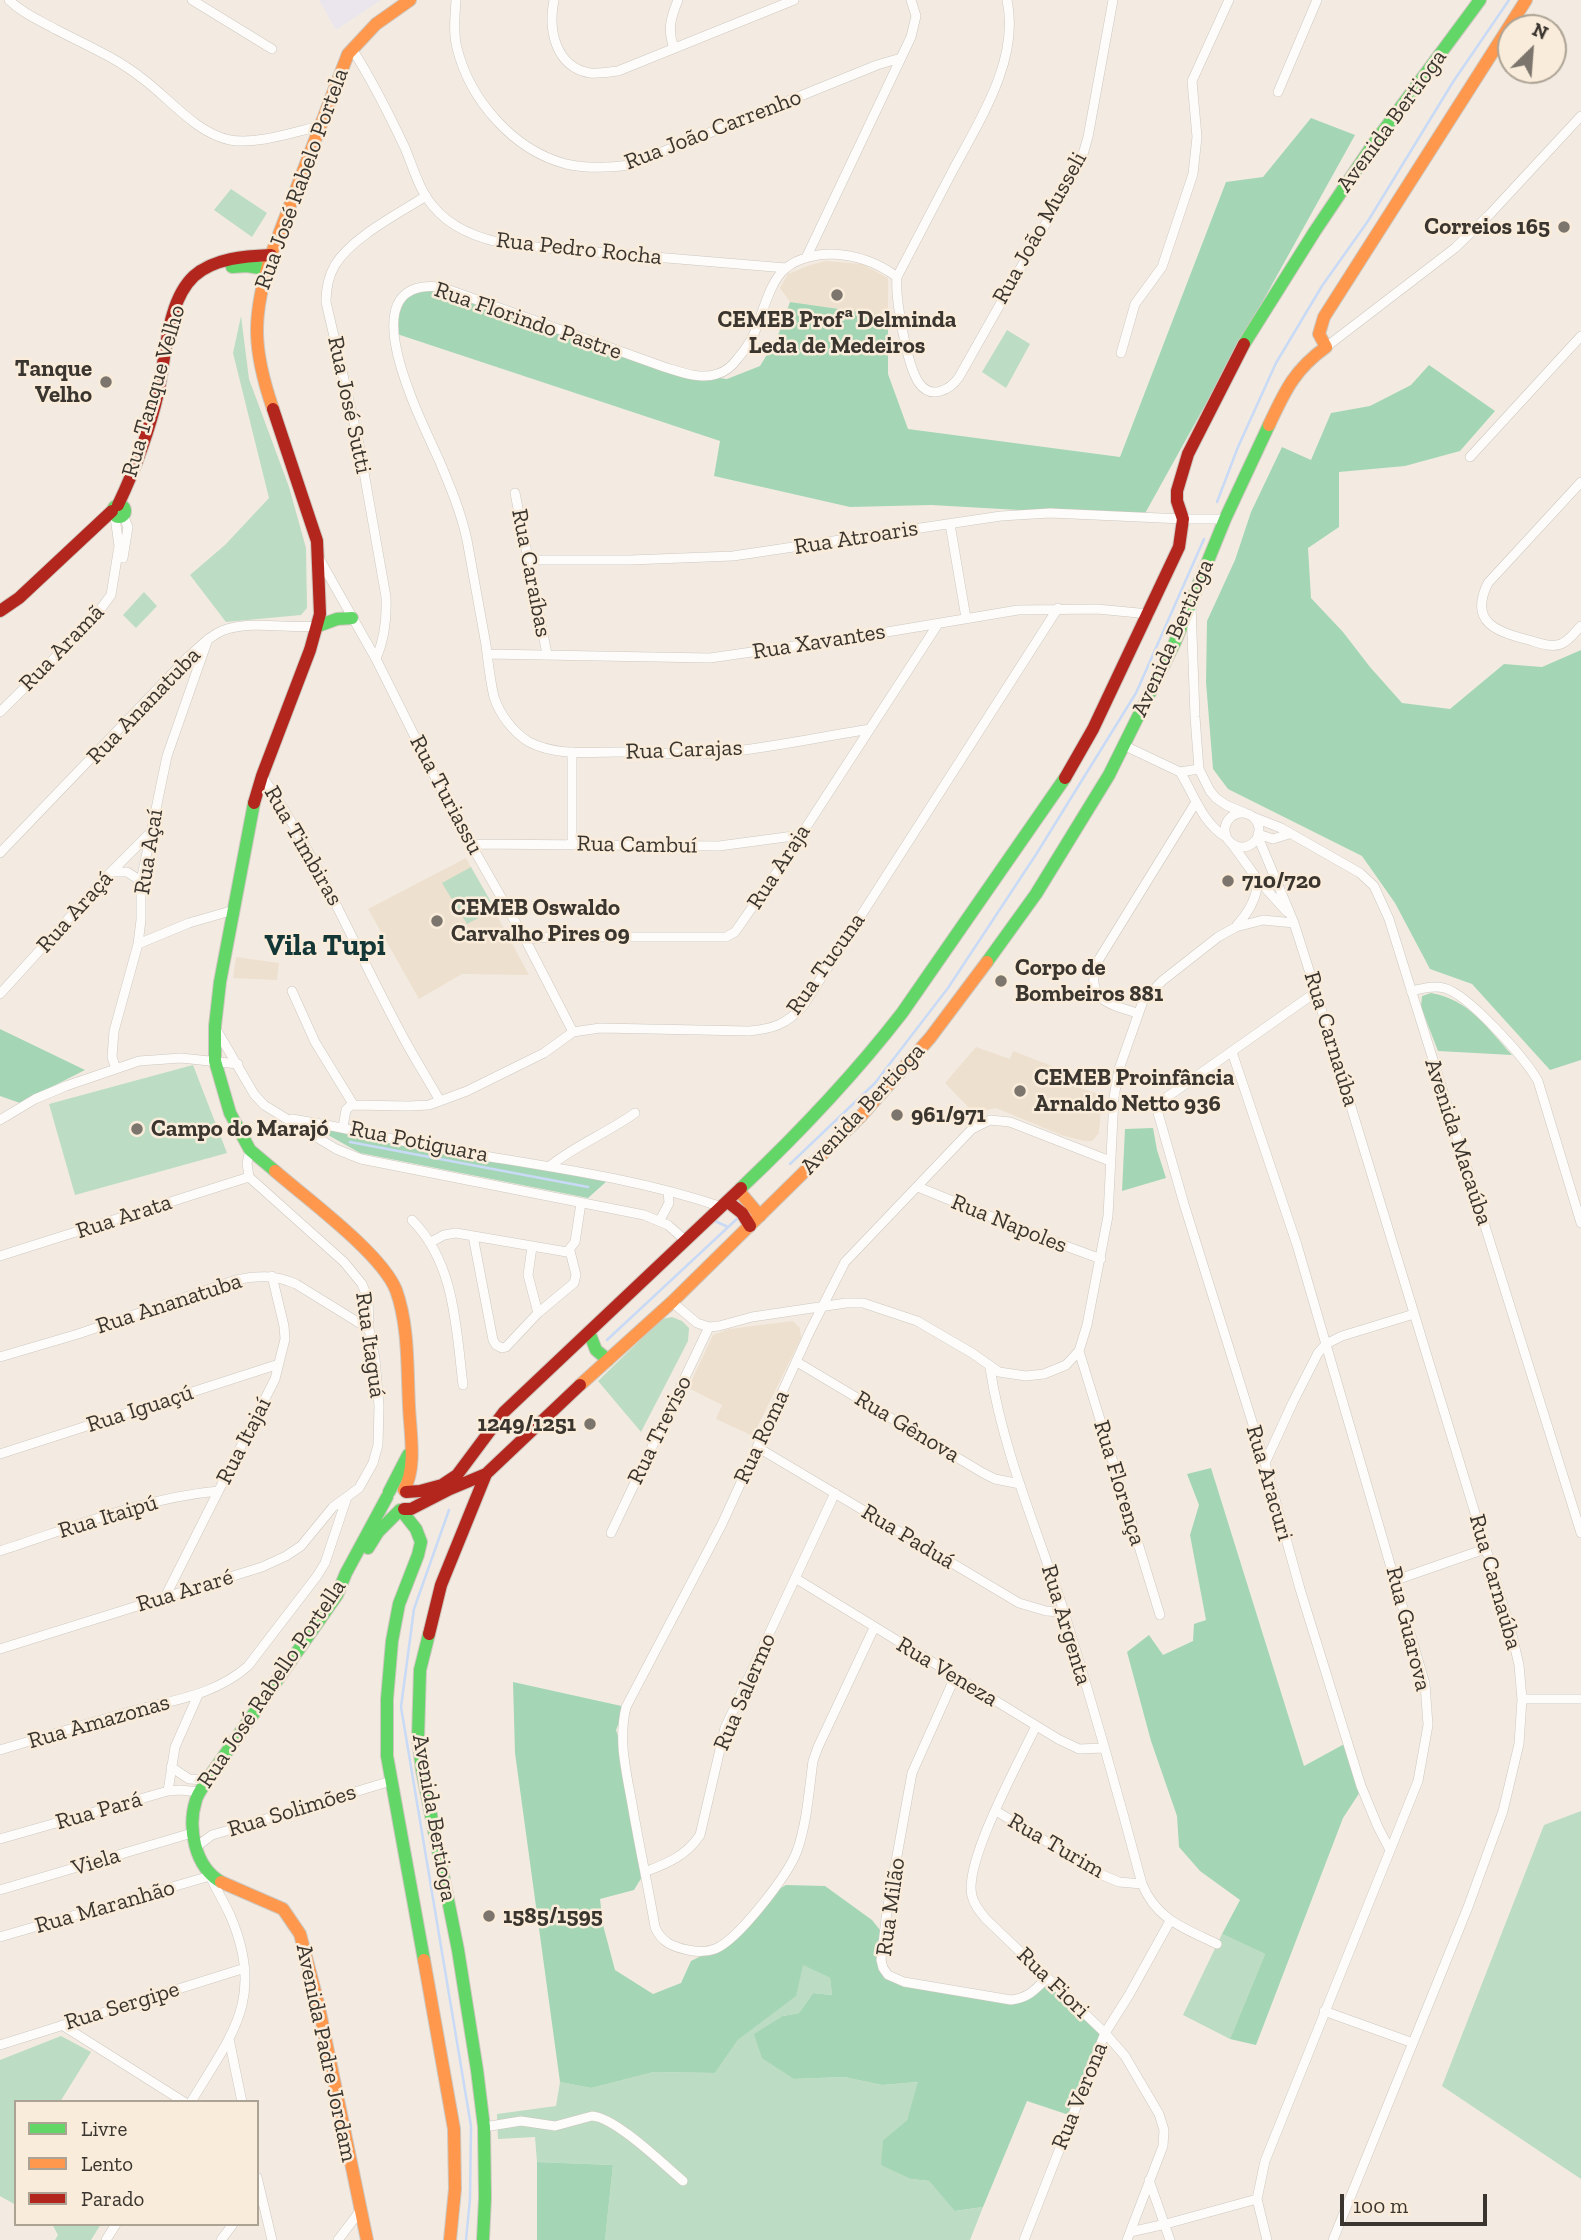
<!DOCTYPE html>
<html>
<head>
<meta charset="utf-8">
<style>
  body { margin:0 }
  #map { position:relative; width:1581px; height:2240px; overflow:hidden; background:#f3ebe1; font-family:"Zilla Slab",serif }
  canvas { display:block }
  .legend { position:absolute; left:14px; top:2100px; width:245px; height:126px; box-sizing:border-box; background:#faecda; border:2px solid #ada395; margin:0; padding:9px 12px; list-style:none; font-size:21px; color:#3a352e }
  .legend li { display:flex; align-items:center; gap:14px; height:35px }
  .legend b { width:35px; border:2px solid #ada395 }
  .north { position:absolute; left:1497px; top:14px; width:70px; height:70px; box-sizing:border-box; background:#faecda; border:2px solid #ada395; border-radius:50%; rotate:25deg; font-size:19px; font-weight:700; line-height:28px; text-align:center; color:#3a352e }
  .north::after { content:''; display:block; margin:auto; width:24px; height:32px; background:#7b756d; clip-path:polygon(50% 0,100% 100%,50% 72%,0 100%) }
  .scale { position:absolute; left:1340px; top:2194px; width:147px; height:32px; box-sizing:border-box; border:4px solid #3a352e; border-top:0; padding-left:9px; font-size:21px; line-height:24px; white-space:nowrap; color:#3a352e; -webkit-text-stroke:5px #faecda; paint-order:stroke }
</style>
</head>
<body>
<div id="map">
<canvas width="1581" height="2240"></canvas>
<ul class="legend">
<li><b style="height:9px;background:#63d668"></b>Livre</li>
<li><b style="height:9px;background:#ff974d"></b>Lento</li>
<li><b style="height:9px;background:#b3261e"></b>Parado</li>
</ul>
<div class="north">N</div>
<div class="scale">100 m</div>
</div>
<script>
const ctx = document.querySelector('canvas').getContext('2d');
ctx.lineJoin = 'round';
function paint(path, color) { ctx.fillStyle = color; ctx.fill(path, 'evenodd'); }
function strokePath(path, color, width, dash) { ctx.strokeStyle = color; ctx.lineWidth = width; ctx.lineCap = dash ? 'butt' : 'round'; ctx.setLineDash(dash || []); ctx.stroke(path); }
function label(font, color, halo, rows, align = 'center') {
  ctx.font = font + ' "Zilla Slab",serif'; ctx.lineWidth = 5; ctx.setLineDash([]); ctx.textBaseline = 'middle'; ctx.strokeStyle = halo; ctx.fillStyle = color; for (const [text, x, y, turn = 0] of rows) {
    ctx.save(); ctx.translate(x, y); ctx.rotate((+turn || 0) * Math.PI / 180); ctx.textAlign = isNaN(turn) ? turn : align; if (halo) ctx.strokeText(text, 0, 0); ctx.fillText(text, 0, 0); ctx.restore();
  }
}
paint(new Path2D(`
  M826,261l36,3 26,14v38l-98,-14 -10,-14 8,-14 22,-9z
  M466,858l63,117 -67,-1 -43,25 -51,-90z
  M236,957l43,6 -2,17 -44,-2z
  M976,1047l34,12 3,-8 52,20 -3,11 40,13 -3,38 -7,8h-8l-23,-6 -65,-27 -22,5 -29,-30z
  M793,1321l7,7 1,10 -48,98 -37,-17 6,-14 -34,-17 25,-53 16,-6z`), '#eee0ce');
paint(new Path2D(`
  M319,0h62l-45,30z`), '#ebe6ee');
paint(new Path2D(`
  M231,189l36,24 -15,24 -38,-27z
  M241,316l8,63 40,108 17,61 1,60 -6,7 -75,7 -36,-47 35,-30 44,-47 -36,-145z
  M1007,330l23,14 -24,44 -24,-16z
  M144,592l13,14 -21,22 -13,-13z
  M471,867l24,42 -28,15 -25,-41z
  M193,1065l34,88 -152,42 -26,-91z
  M672,1317l10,4 7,7 -1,13 -47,91 -43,-51 64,-62z
  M1581,1811v368l-139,-93 102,-261z
  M1222,1934l43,20 -35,85 -47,-24z
  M802,1964l28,14 2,17 -19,-2 -14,20 -16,3 11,63 50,-2 38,8 37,-3 -12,38 -24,20 28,39 18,2 27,30 27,-4 -13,33h-365l8,-75 -76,-3 -2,-25 -37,2 -1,-25 59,-8 4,-24 31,6 63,-16 61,1 23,-33 57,-44z
  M61,2036l30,16 -31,50h-44v103l-16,-9v-136z
  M52,2224h49l-10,16h-36l3,-5z`), '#bcdcc3');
paint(new Path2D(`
  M1311,118l44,17 -212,382 -212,-12 -81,2 -136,-31 6,-35 -326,-108 1,-24 22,-23 24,1 264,89 22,3 33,-13 17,-28 13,-36 98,14v58l20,55 212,28 106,-275 37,-5z
  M1429,365l66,46 -35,40 -55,15 -66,6v55l-31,21 3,50 32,34 27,35 32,36 48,6 54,-45 38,3 39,-17v410l-31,10 -78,-86 -42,-15 -35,-66 -33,-47 -134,-67 -15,-20 -7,-87 1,-61 28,-61 16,-48 31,-65 29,13 20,-47 39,-7 41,-21z
  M1431,993c39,7 56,35 81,62l-74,-4 -17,-44 1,-11z
  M0,1029l85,41 -65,33 -20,-7z
  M1153,1128l4,22 9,28 -44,13 3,-62z
  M328,1130l279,51 -19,17 -228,-45 -39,-22z
  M1211,1468l93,298 44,-24 12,50 -17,26 -87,227 -26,-6 35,-85 -43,-20 18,-34 -40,-29 -21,-24 -2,-31 -26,-75 -24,-89 22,-17 14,20 30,-14 1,-17 12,-4 -16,-85 9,-30 -12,-31z
  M513,1682l113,25 -10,23 6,18 23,124 -11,18 -34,9 3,26 12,45 38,24 28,-11 10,-22 26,-13 50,-52 19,-11 39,1 47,34 12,15 -1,34 5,6 123,25 36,-22 58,55 -33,83 -45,-15 -44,106 -28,4 -26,-30 -18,-2 -30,-14 2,-25 24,-20 11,-38 -36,3 -38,-8 -50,2 -32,-21 -8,-24 29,-18 16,-3 14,-20 19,2 -2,-17 -27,-13 -7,31 -58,44 -23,33 -61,-1 -63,16 -31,-6 -45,-329z
  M537,2162l76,3 -8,75h-68z`), '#a4d6b5');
strokePath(new Path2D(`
  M1217,502l21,-55 38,-84 46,-77 46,-65 85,-139 56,-82
  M350,1142l238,45
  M790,1164l85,-81 73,-95 89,-135 99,-160 68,-154
  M715,1221l13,6
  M607,1340l133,-124
  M449,1510l-35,99 -13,98 70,419 -1,73 -4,41`), '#c8daf6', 2.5);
const street = new Path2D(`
  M9,0c13,13 30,20 46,29 29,15 62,29 88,50 27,20 53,54 87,61 26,5 64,-8 90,-14
  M192,0l80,49
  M456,0c-1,16 -3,33 1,48 13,52 56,102 109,116 22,5 42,4 64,1l247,-100 24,-7
  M554,0c-6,29 1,67 36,73 9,1 19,-1 28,-2l176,-71
  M1007,0c13,60 -28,121 -55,172 -18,35 -37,70 -55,105 -2,21 10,89 22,106 12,17 31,7 40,-6l122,-216 7,-24 25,-137
  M674,48c-7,-18 -3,-31 4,-48
  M352,49c20,31 37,65 53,99 8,19 14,42 28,58 19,24 50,34 79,39l274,23
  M1278,92l39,-92
  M806,258l105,-221 5,-21 -5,-16
  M1326,347l129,-99 36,-35 90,-97
  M1121,353l14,-49 27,-37 31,-93 4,-37 -5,-56 37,-81
  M1470,457l111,-121
  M1581,482l-93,101c-20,40 10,49 41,57 10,3 22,8 32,4 8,-3 14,-12 20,-18
  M515,493l32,161
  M950,524l16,94
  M123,558l5,-31 -5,-12
  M320,560l56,99 77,154 72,126 48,93
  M530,560h100l103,-4 268,-40 49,-3 133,6h42
  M1191,605l4,112 4,52 11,22 6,7 10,7 19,8
  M487,654l223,4 147,-21 161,-27 79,-1 52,5
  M376,659c9,-21 11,-40 10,-62l-27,-153 -33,-142c0,-13 2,-25 9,-37 17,-28 63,-51 91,-69
  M0,712l91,-90 20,-27 8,-49 -4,-29
  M870,729c-50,8 -101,19 -151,24 -33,3 -68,-1 -101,-1 -29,0 -62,4 -89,-10 -16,-10 -29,-27 -35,-45 -4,-17 -6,-36 -8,-52 -6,-35 -13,-70 -19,-105 -6,-28 -17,-54 -28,-80 -17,-39 -94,-184 2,-173l223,80c17,5 36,13 53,7 8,-2 16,-9 21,-16 6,-7 11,-14 15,-22 9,-19 16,-55 33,-68 12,-10 31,-14 46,-14 25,1 45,8 65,23
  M1123,745l57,27 19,-3
  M572,752v92
  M1180,772c14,22 22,51 46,65
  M262,776c59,85 96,180 146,270 10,18 22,37 32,55
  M1225 830a17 17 0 1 1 34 0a17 17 0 1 1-34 0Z
  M1253,817l28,11 79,45 14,13 15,33 192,614
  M1258,834l15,5 16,-5
  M1258,837l36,86 22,69 195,639 8,34 3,34 -3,45 -16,67 -35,96 -135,333
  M472,844l247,2 82,-11
  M1232,844l26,36 29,32
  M0,853l188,-196c11,-9 22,-22 36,-27 29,-10 64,-1 94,-4
  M111,872h16l14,9
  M1237,925c12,-13 20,-27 21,-45
  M525,939l28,-2h173l9,-5 44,-63 159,-245
  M138,944l51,-21 45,-13
  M292,991l23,51 38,62
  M1411,991c11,-2 21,-6 33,-3 24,6 81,70 94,93l43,142
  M1316,992l-149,105 -4,4 -5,12 26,91 81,259 35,126 61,197 17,41 12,23
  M0,994l111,-122 40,-40
  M1137,1013c-28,-9 -51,-13 -41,-49l100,-162
  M216,1029l38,65 10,11 72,44 25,10 283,56 24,10 18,16
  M1232,1052l65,193 128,439 3,41 -10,56 -153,380 -8,38 10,41
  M116,1069l-4,-12 2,-26 24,-87 3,-24v-39l26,-125 41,-117
  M292,1119c53,8 104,22 157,31 92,16 184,27 273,57
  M0,1120l35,-21 31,-13 73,-25 42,-3 57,6
  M343,1127l3,-17 5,-5 58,1 20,-1 11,-4 27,-10 77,-38 29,-21 27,-4 149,3c24,-2 38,-7 54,-25l255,-398
  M550,1166c26,-21 57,-33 85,-53
  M918,1187l118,48 65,24
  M412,1220c43,43 44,108 51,165
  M660,1220l9,-17 -1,-12
  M473,1236l20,104 3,5 6,3 4,-1 32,-34 36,-30 2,-8 -6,-24
  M431,1242l13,-7 12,-2 111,19 8,-10 6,-39
  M532,1247l-4,28 10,38
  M0,1256l249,-79
  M672,1302l25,21 12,4 10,-1 33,-9 94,-14h17l54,18 55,32 27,19 27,4 18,-2 22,-9 13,-14 8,-26 21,-109 6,-119 5,-28 24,-68 19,-20 56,-44 18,-10 27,-7 31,3
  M1079,1351l81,264
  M0,1357l78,-23 158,-54c22,-5 39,-5 60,4l73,45
  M797,1362l186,111 12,6 25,5
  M990,1368c13,84 48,164 74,244 28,90 54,181 78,272
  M757,1447l262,156 27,8 18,1
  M0,1454l279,-90
  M1265,1463l28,-61 25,-49 8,-9 16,-8 72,-22
  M611,1533l98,-206
  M0,1551c71,-23 143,-53 218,-60
  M795,1578l263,161 21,10 25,-1
  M1396,1580l89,-31
  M165,1597l110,-218 10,-40 -1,-13 -12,-50
  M874,1628l-56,119 -5,14c-4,29 -6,62 -16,90 -9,24 -59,89 -82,98 -8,3 -18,3 -27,1 -15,-3 -27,-8 -33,-23 -7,-41 -16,-82 -23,-123 -6,-34 -14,-63 -6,-97l96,-183 88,-193 35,-69 127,-133 18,-9 20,2 100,39
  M0,1649l262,-82 24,-11 15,-10 32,-39 26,-19 14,-25 5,-18 1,-39 -4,-47 -6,-30 -1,-30 -6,-15 -18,-22 -95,-85 -2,-14 3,-13
  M955,1677l-43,96 -25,138 -6,49 2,8 5,7 16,7 107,18c17,-2 24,-10 36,-22
  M1522,1699h59
  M1036,1726c-16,34 -73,137 -64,170 2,9 8,16 14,23l119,114 20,23 34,58 5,16 -1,16 -36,94
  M0,1750c43,-13 86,-26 129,-38 43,-12 85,-16 119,-46l69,-90 8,-13 22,-66
  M171,1767l18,12 18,1
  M168,1791l7,-44 23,-52
  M996,1811l104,63 19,8 23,2c15,36 42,44 75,60
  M0,1839l168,-48 12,-1 20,2
  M196,1847l16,-12 14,-4 165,-50
  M645,1872c23,-9 41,-16 55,-37l25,-107 110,-235
  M0,1890l192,-57
  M0,1937l210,-61c6,13 14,26 20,39 36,83 2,119 -39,187
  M1324,2011l89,32
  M62,2025l122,77
  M229,2039l13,63
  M0,2045l245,-77
  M484,2127l37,-6 34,5 37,-10c23,1 72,49 91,65
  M257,2177l15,63
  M1149,2180l21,60
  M1130,2232l36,-8 91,-25
  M106,2240l10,-16
  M221,2240l12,-16
  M338,2240l22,-29
  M1024,2240l81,-207 24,-38 41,-74`);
const fast = new Path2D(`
  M232,267l15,-1 19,3
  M1244,344l71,-113 57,-85 108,-146
  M113 511a6 6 0 1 1 12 0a6 6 0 1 1-12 0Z
  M318,626l19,-7 15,-1
  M254,803l-34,179 -5,44v35l15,52 20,37 25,21
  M987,962l49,-68 73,-119 66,-133 50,-123 44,-94
  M741,1188c57,-54 113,-113 161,-175l163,-235
  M589,1332l7,18 12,10
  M389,1492l19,-37
  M401,1510l15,19 5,13 -3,13 -19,49 -7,37 -5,58v57l37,204
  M368,1548l10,-16 22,-22
  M429,1634l-9,36 -2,68 4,32 36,180 19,120 7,57 1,71 -2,42
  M221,1882c-26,-15 -34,-54 -25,-82 2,-7 8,-14 11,-20l130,-185 9,-22 41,-76`);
const slow = new Path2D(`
  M273,409c-21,-61 -21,-93 -2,-154l77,-201 28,-30 34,-24
  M1269,425c16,-34 25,-55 57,-78l-7,-13 5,-17 202,-317
  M275,1171c32,28 106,82 121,119 13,36 11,78 13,116 1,26 8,61 -5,84
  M739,1191l21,25
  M580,1385l92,-83 188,-185 70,-79 57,-76
  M221,1882l62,27 17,25 18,69 49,237
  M424,1960l30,169 1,60 -5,51`);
const jam = new Path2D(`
  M118,505c17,-36 31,-73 40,-112 8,-35 8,-91 36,-117 20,-18 52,-20 77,-21
  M0,611l19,-13 93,-87
  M1065,778l28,-49 86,-182 4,-28 -6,-18v-10l11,-37 56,-110
  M254,803l8,-27 48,-126 10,-36 -3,-73 -44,-132
  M728,1202l14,11 8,13
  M406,1492l14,-1 22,-6 15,-10 47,-63 237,-224
  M404,1509h7l39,-20 36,-15
  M429,1634l12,-49 45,-111 94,-89`);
strokePath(street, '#cdc7bf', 10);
strokePath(fast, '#cdc7bf', 14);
strokePath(slow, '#cdc7bf', 14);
strokePath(jam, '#cdc7bf', 14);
strokePath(street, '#fdfcfa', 9);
strokePath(fast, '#63d668', 12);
strokePath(slow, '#ff974d', 12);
strokePath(jam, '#b3261e', 12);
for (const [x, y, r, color] of [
  [1564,227,7,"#7b756d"],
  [837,295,7,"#7b756d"],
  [106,382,7,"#7b756d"],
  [1228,881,7,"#7b756d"],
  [437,921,7,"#7b756d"],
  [1001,981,7,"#7b756d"],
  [1020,1091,7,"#7b756d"],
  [897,1115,7,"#7b756d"],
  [137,1129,7,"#7b756d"],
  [590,1424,7,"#7b756d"],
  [489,1916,7,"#7b756d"]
]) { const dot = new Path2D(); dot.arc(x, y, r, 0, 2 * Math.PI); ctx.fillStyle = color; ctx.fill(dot); strokePath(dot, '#faecda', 2.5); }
label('23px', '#3a352e', '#faecda', [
  ["Avenida Bertioga",1392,121,-54],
  ["Rua João Carrenho",713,130,-21],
  ["Rua José Rabelo Portela",302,179,-70],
  ["Rua João Musseli",1040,228,-61],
  ["Rua Pedro Rocha",579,249,6],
  ["Rua Florindo Pastre",528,321,19],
  ["Rua Tanque Velho",154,391,-74],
  ["Rua José Sutti",349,405,78],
  ["Rua Atroaris",856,538,-9],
  ["Rua Caraíbas",531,573,79],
  ["Avenida Bertioga",1173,638,-66],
  ["Rua Xavantes",819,642,-9],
  ["Rua Aramã",62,648,-46],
  ["Rua Ananatuba",144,706,-46],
  ["Rua Carajas",684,750,-2],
  ["Rua Turiassu",446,795,62],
  ["Rua Cambuí",637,845,1],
  ["Rua Timbiras",303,846,60],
  ["Rua Açaí",149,852,-81],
  ["Rua Araja",779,867,-57],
  ["Rua Araçá",75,912,-48],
  ["Rua Tucuna",826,964,-55],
  ["Rua Carnaúba",1331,1039,73],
  ["Avenida Bertioga",863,1109,-47],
  ["Rua Potiguara",419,1142,11],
  ["Avenida Macaúba",1458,1142,72],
  ["Rua Arata",124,1217,-18],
  ["Rua Napoles",1009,1224,22],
  ["Rua Ananatuba",169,1304,-18],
  ["Rua Itaguá",370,1345,82],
  ["Rua Iguaçú",140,1409,-18],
  ["Rua Gênova",907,1427,31],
  ["Rua Treviso",660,1430,-64],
  ["Rua Roma",762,1437,-65],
  ["Rua Itajaí",244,1441,-63],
  ["Rua Florença",1119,1483,73],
  ["Rua Aracuri",1269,1483,74],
  ["Rua Itaipú",108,1517,-17],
  ["Rua Paduá",908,1537,31],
  ["Rua Carnaúba",1495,1582,74],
  ["Rua Araré",185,1591,-17],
  ["Rua Argenta",1066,1625,73],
  ["Rua Guarova",1408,1629,76],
  ["Rua Veneza",947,1672,31],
  ["Rua José Rabello Portella",272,1684,-56],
  ["Rua Salermo",745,1692,-67],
  ["Rua Amazonas",99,1722,-16],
  ["Rua Pará",99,1811,-16],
  ["Rua Solimões",292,1811,-17],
  ["Avenida Bertioga",434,1818,80],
  ["Rua Turim",1056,1846,30],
  ["Viela",96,1862,-17],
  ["Rua Maranhão",105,1907,-16],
  ["Rua Milão",891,1907,-82],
  ["Rua Fiori",1053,1983,44],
  ["Rua Sergipe",122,2006,-17],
  ["Avenida Padre Jordam",326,2053,78],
  ["Rua Verona",1080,2096,-68]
]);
label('bold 23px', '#3a352e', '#faecda', [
  ["Correios 165",1550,227,"right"],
  ["CEMEB Profª Delminda",837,320,"center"],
  ["Leda de Medeiros",837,346,"center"],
  ["Tanque",92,369,"right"],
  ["Velho",92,395,"right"],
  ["710/720",1242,881],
  ["CEMEB Oswaldo",451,908],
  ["Carvalho Pires 09",451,934],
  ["Corpo de",1015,968],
  ["Bombeiros 881",1015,994],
  ["CEMEB Proinfância",1034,1078],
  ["Arnaldo Netto 936",1034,1104],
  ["961/971",911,1115],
  ["Campo do Marajó",151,1129],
  ["1249/1251",576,1424,"right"],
  ["1585/1595",503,1916]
], 'left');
label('bold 30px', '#133637', '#faecda', [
  ["Vila Tupi",325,946]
]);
</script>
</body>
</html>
